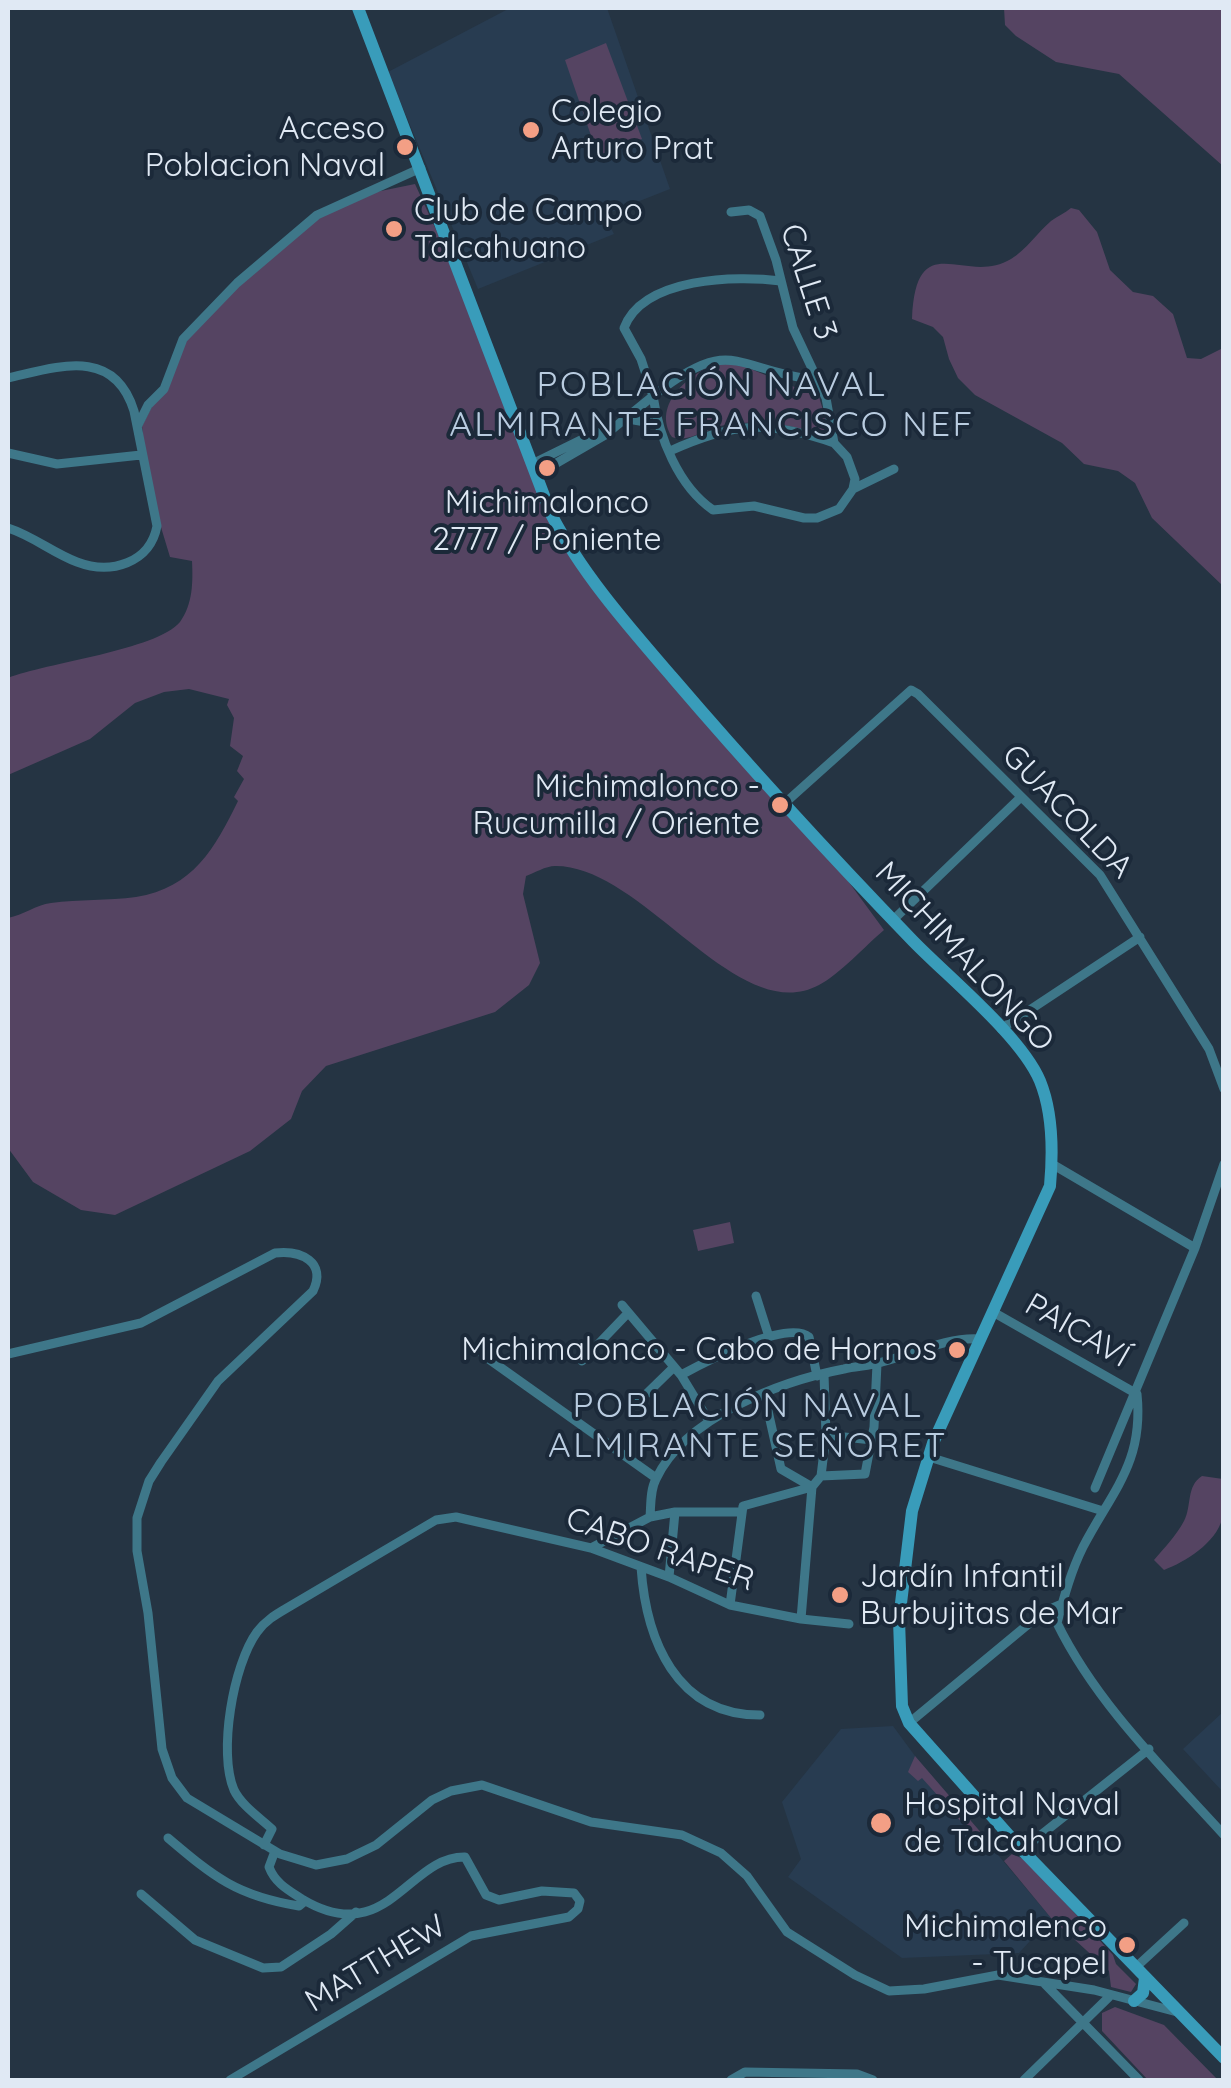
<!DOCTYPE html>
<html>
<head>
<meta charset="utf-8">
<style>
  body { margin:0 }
  #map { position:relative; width:1231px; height:2088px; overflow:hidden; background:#253443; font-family:Quicksand,sans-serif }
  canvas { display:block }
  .frame { position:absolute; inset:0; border:10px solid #e0e9f4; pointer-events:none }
</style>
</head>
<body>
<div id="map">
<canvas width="1231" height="2088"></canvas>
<div class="frame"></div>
</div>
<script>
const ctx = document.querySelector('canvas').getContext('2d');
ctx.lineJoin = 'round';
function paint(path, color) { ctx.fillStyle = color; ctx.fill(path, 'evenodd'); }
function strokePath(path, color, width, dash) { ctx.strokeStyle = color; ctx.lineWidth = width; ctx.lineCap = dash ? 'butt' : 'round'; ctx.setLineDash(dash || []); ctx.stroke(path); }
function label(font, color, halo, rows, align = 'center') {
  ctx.font = font + ' Quicksand,sans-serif'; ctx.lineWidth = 8; ctx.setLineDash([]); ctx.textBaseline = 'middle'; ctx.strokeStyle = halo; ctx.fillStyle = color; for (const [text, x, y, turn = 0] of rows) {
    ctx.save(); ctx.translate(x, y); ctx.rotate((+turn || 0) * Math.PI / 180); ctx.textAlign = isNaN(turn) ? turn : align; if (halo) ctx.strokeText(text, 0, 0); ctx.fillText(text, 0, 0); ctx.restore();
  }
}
paint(new Path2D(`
  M510,8h97l63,181 -66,26 10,19 -136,55 -90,-217z
  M1223,1712v80l-40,-43z
  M893,1726l22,30 136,162 -32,35 -117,5 -114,-81 13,-18 -19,-57 59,-73z`), '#283c51');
paint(new Path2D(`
  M1004,8h219v158l-104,-92 -63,-12 -40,-26 -11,-11z
  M606,43l36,96 -44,17 -33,-96z
  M415,184l56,122 82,212 29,46 230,268 72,98c-19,16 -44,44 -65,55 -82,44 -176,-120 -264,-119 -9,0 -21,7 -29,10l-3,18 17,69 -11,22 -34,27 -169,54 -24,25 -11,28 -41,32 -135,64 -34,-5 -48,-28 -25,-34v-230c15,-3 28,-13 43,-15 28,-4 57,-2 85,-6 57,-9 79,-49 102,-96l-4,-4 10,-18 -7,-8 6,-15 -13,-10 4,-28 -7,-13 2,-6 -40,-10 -25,3 -29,11 -45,36 -82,36v-97c37,-15 149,-28 172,-56 13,-18 13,-40 12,-61l-22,-4 -23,-76 -5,-55 50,-98 125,-113 49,-21z
  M1071,208l8,2 18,22 13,38 23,22 20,4 20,18 14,44 14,1 22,-11v238l-71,-68 -17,-35 -17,-12 -34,-7 -22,-21 -87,-48 -17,-17 -9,-19 -6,-22 -10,-10 -21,-8c4,-95 53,-32 99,-60 15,-9 27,-27 40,-38 7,-5 14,-8 20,-13z
  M719,363l22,2 78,32 9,29 -8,8c-32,-10 -62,-15 -95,-9 -18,3 -36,18 -53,12 -21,-33 19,-65 47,-74z
  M730,1222l4,21 -36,8 -5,-21z
  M1202,1476l21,3c1,13 3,28 -1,40 -6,24 -37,43 -58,51l-10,-10c11,-13 22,-24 30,-39 8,-15 2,-35 18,-45z
  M915,1756l75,87 -2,2h-6l-60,-67 -4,3 -10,-9z
  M1012,1854l14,6 87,95 3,9 20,20 -5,8 -20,-5 -2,-16 -58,-53 -47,-57z
  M1115,2007l49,18 54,55h-70l-46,-49v-18z`), '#554462');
strokePath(new Path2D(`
  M731,212l18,-2 11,6 16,44 17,68 33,70 8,45 13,14 8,22 -2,10 -14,20 -22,9h-13l-50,-12 -41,4c-35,-24 -54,-73 -60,-114 80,-63 80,-26 163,-16
  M8,378c49,-11 106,-32 126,33l23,115c-7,37 -46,49 -80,36 -24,-9 -44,-26 -69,-34
  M628,419l29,5
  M138,425l10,-20 16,-16 19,-50 54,-56 80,-68 104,-47
  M670,451c64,-29 98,-31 164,-8
  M8,453l49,11 84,-9
  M532,464l71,-35 8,-1
  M536,475l69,-40 48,-39 -12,-37 -17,-31c19,-51 113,-53 157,-47
  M853,489l41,-20
  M785,803l126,-113 7,4 182,181 109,174 15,40
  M893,920l127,-122
  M1001,1029l139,-92
  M1052,1164l143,84
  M756,1296l13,41
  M622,1305l59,70 28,46
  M993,1312l144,82c7,69 -25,97 -54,153 -12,24 -19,50 -26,76 39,80 107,146 167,212
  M8,1354l133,-31 134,-70c26,-3 52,9 38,38l-95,90 -57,81 -12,19 -12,37v33l11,62 14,136 10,29 15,20 93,56 36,11 31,-6 29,-14 56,-45 19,-9 31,-6 109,37 91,13 39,18 26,23 40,56 68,43 34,16 35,-2 74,-14 96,15 83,22
  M483,1355l173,123
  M582,1361l46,-48
  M681,1375c24,-13 106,-56 128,-38l8,39
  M764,1393l17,76 31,18 -11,132
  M635,1405l39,-38
  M826,1435l46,5
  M929,1457l174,54
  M821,1476l5,-41 -2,-61
  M1095,1488l100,-240 29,-84
  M650,1517c1,-12 0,-27 6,-38 29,-62 125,-98 188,-110 13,-3 26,-3 38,-7 31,-8 65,-25 97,-23
  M591,1548l59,-31 25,-5h65
  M641,1567c5,73 35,148 119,148
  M669,1577l6,-65
  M730,1605l13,-99 69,-19 9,-11 44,-2 9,-47 3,-63
  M909,1723l134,-111 19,-8
  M168,1838c46,39 69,58 131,68l6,-5
  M264,1845l8,-16c-12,-11 -31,-24 -38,-39 -16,-37 -1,-125 23,-158 8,-11 18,-17 30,-24l149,-88 20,-3 135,31 78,29 61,28 71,14 48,5
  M1022,1850l127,-101
  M141,1894l54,46 68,28 18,-1 50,-33 25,-22
  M1135,1968l49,-45
  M1043,1982l96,98
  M230,2080l241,-144 98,-19 9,-8 2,-8 -6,-8 -32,-2 -43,9 -13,-5 -21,-38c-57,-1 -78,93 -163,42 -14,-9 -27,-16 -33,-32l6,-16
  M731,2080l14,-8 112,2 16,6
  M1024,2080l85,-83`), '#3e7789', 9);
strokePath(new Path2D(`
  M358,8l193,506c31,60 78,113 122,164 77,90 158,178 240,263 36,37 108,95 127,140 13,32 13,72 10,105l-117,257 -21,68 -13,109 3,86 7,17 113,127 202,208
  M1134,2001l9,-8 2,-15`), '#399cba', 12);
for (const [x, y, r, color] of [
  [531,130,10,"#f39f85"],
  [405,147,10,"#f39f85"],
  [394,229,10,"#f39f85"],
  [547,468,10,"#f39f85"],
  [780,805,10,"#f39f85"],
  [957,1350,10,"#f39f85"],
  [840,1595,10,"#f39f85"],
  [881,1823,12,"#f39f85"],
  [1127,1945,10,"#f39f85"]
]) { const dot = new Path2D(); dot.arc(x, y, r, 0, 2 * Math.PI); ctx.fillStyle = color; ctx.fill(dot); strokePath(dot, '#1b2939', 4); }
label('32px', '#e0e9f4', '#1b2939', [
  ["Colegio",551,112],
  ["Arturo Prat",551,149],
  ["Acceso",385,129,"right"],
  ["Poblacion Naval",385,166,"right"],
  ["Club de Campo",414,211],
  ["Talcahuano",414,248],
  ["Michimalonco",547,503,"center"],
  ["2777 / Poniente",547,540,"center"],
  ["Michimalonco -",760,787,"right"],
  ["Rucumilla / Oriente",760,824,"right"],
  ["Michimalonco - Cabo de Hornos",937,1350,"right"],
  ["Jardín Infantil",860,1577],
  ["Burbujitas de Mar",860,1614],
  ["Hospital Naval",904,1805],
  ["de Talcahuano",904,1842],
  ["Michimalenco",1107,1927,"right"],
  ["- Tucapel",1107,1964,"right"]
], 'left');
label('32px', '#e0e9f4', '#1b2939', [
  ["CALLE 3",808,282,72],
  ["GUACOLDA",1067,812,46],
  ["MICHIMALONGO",964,957,47],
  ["PAICAVÍ",1077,1331,30],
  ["CABO RAPER",660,1550,19],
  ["MATTHEW",376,1964,-31]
]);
ctx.letterSpacing = '2.5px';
label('35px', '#b9cce0', '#1b2939', [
  ["POBLACIÓN NAVAL",712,385],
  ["ALMIRANTE FRANCISCO NEF",712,425],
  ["POBLACIÓN NAVAL",748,1406],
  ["ALMIRANTE SEÑORET",748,1446]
]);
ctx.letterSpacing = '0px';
</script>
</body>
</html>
